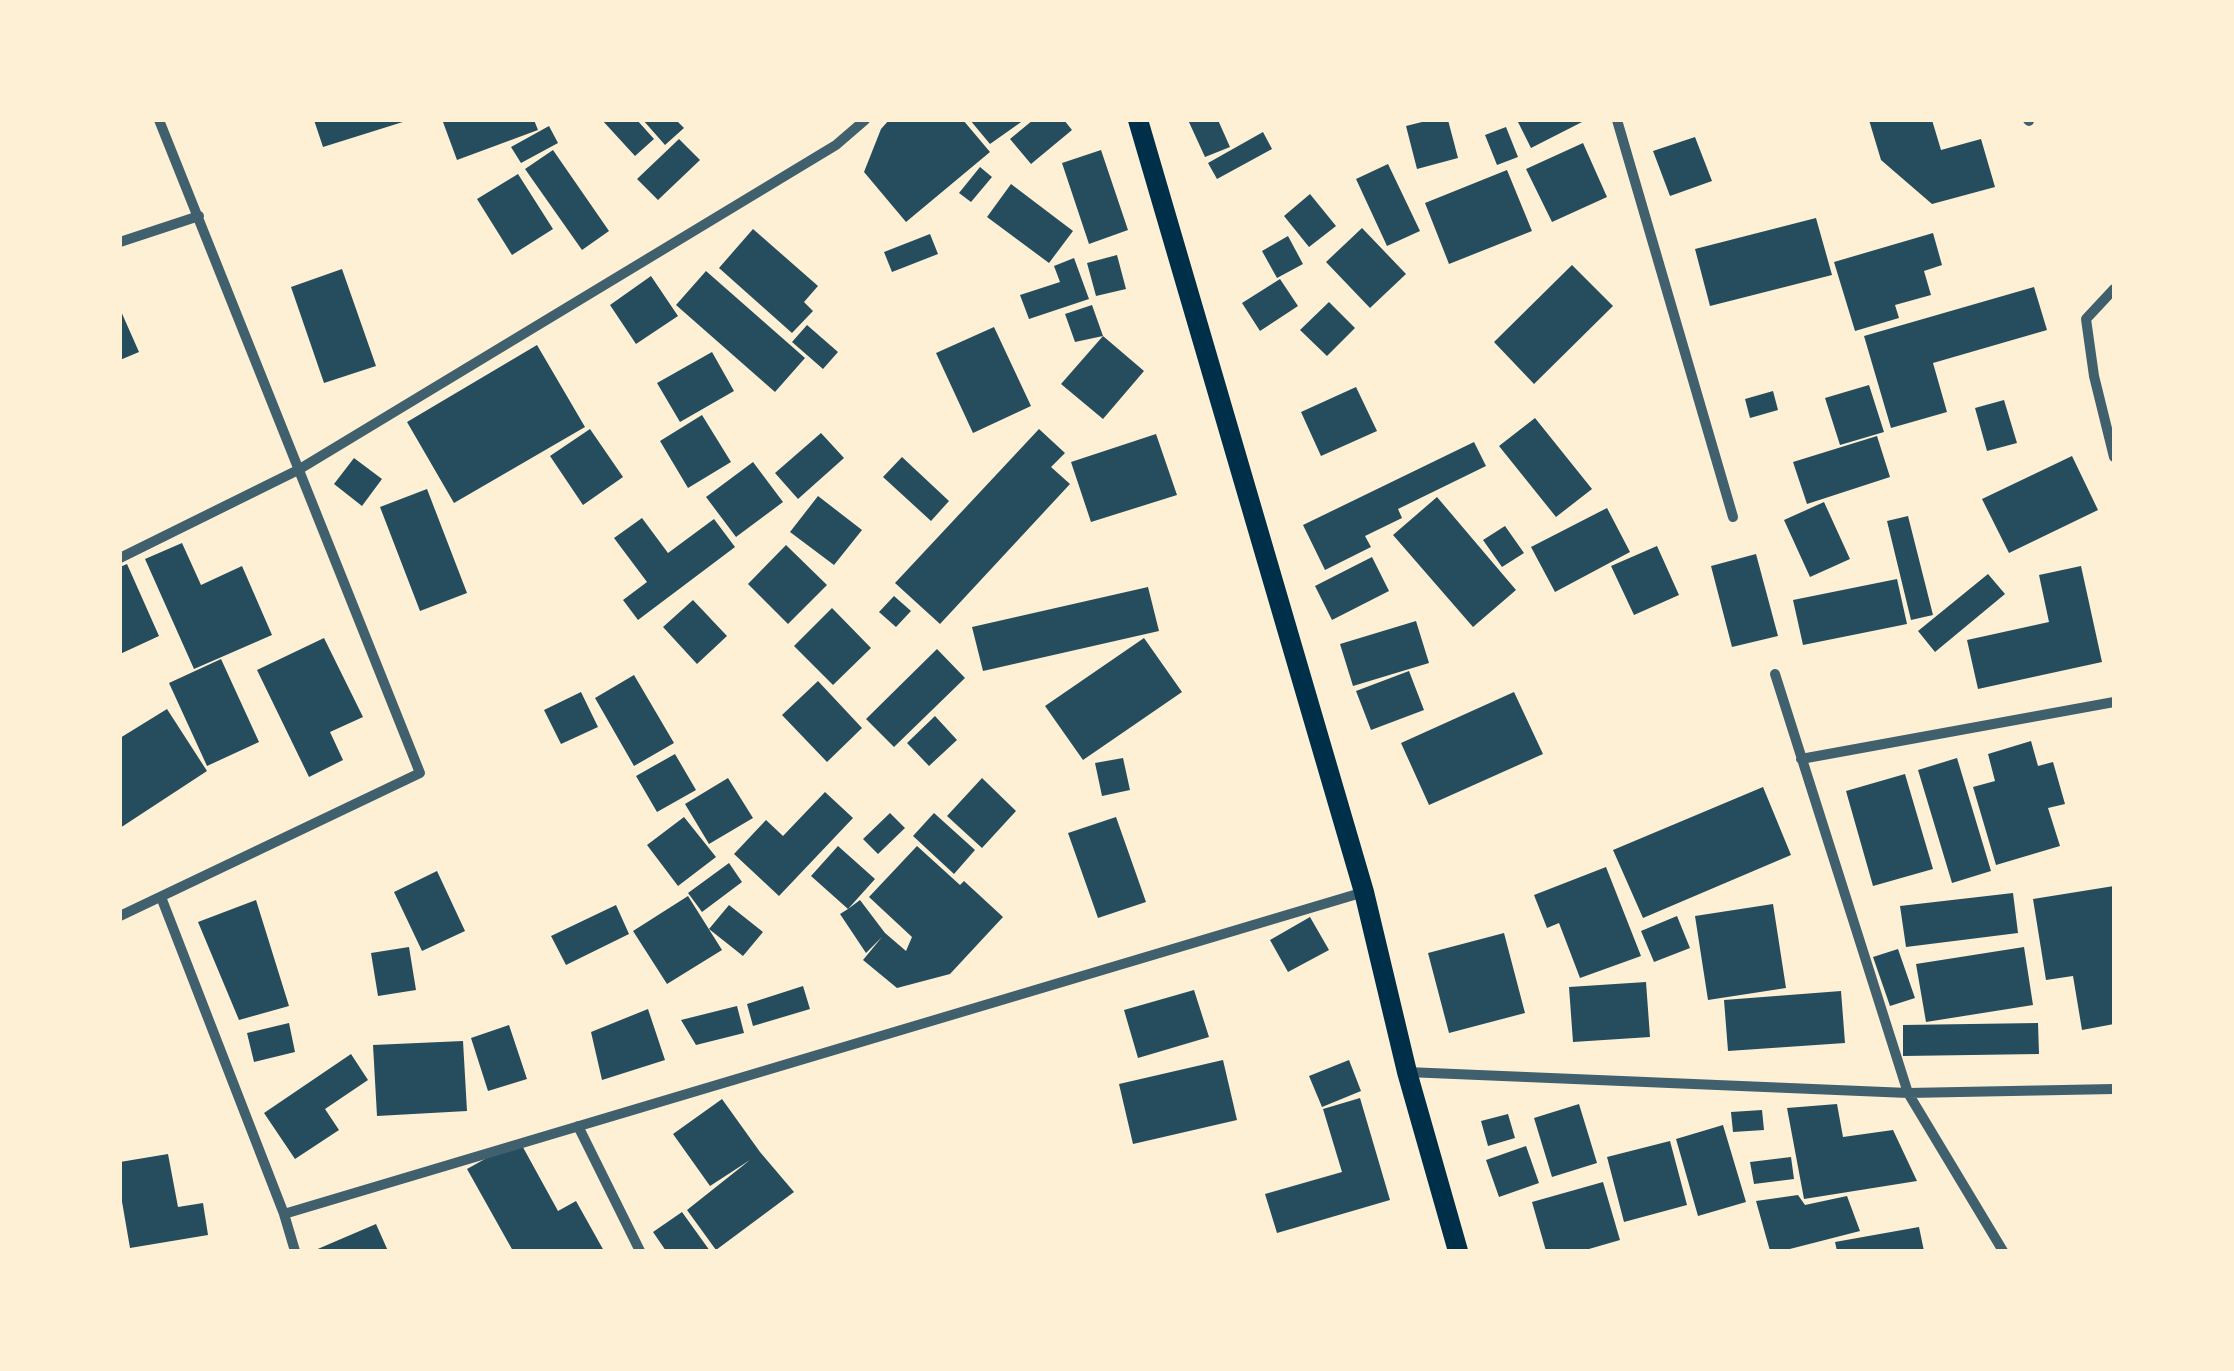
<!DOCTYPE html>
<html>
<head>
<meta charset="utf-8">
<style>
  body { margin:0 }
  #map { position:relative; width:2234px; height:1371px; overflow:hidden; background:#fdf0d5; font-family:"DM Sans",sans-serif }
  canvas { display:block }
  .frame { position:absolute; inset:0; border:122px solid #fdf0d5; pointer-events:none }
</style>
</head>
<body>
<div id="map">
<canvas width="2234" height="1371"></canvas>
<div class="frame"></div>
</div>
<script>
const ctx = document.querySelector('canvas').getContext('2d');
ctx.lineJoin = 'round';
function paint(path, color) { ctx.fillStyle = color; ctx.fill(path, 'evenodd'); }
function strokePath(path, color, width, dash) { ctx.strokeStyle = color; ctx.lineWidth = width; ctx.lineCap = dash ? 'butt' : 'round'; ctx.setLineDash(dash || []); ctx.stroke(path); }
paint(new Path2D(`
  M314,120h92v1l-83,26z
  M448,120h86l4,10 -81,30 -14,-38z
  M602,120h35l17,19 -19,17z
  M643,120h33l8,8 -19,17z
  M889,120h74l27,32 -84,70 -42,-50 17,-43z
  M970,120h54l-34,24z
  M1033,120h31l8,10 -41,34 -21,-25z
  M1188,120h30l12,27 -25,10z
  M1430,120h18l10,38 -41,11 -11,-43z
  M1517,120h69l-55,28z
  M1869,120h63l9,30 40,-11 14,48 -63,17 -51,-44z
  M549,126l9,17 -37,20 -10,-16z
  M1506,127l12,30 -21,8 -12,-30z
  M1263,132l9,17 -55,30 -9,-16z
  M1695,137l17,44 -42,15 -17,-45z
  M679,139l21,21 -42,40 -21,-21z
  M1583,143l24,54 -55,25 -26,-53z
  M553,150l56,81 -27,19 -57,-81z
  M1101,150l27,80 -39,14 -27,-81z
  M1388,164l32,67 -33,15 -31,-67z
  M980,167l12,10 -21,25 -12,-9z
  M1507,170l25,61 -83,33 -24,-61z
  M518,174l35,55 -41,26 -35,-56z
  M1011,184l62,47 -24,32 -62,-46z
  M1310,194l26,32 -27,21 -25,-31z
  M1816,218l16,57 -122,31 -15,-57z
  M1362,228l44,46 -36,34 -44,-46z
  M753,229l65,57 -14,16 9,9 -21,22 -73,-65z
  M1933,233l9,32 -18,6 7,24 -36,10 4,13 -44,13 -21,-69z
  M930,234l8,20 -46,18 -8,-20z
  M1288,236l15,28 -26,14 -15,-27z
  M1117,255l9,34 -30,7 -9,-33z
  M1074,258l15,41 -60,20 -9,-24 40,-13 -6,-16z
  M1572,265l41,41 -79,78 -40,-42z
  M342,269l34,97 -52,17 -33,-96z
  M706,271l99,87 -30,34 -99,-87z
  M651,276l27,40 -42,28 -26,-39z
  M1280,279l18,27 -38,25 -18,-28z
  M2034,287l13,43 -114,33 14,49 -56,16 -27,-92z
  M1329,302l26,26 -28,28 -27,-26z
  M1092,305l11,31 -28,6 -10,-28z
  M120,309l19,43 -19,8z
  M807,325l31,27 -15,17 -31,-27z
  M994,327l37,79 -58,27 -37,-80z
  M1103,336l41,35 -41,48 -42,-35z
  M537,345l48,82 -131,76 -47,-81z
  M712,352l22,39 -54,31 -23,-39z
  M1869,385l15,47 -44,13 -15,-47z
  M1356,387l21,44 -56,25 -20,-44z
  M1773,391l5,19 -28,8 -5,-19z
  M2004,400l13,43 -30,8 -12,-43z
  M702,415l29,47 -43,26 -28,-47z
  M1535,418l57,71 -36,28 -57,-71z
  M590,429l33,48 -40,28 -33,-49z
  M1039,429l26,24 -14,14 19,17 -130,140 -45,-41z
  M821,433l23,25 -46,41 -23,-26z
  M1156,434l21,61 -86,27 -20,-60z
  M1877,436l13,41 -83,27 -14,-42z
  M1474,442l12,24 -88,43 4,9 -37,18 6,11 -46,23 -22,-45z
  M2072,456l26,54 -89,43 -27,-54z
  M902,457l47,44 -18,20 -48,-44z
  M354,458l28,21 -20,27 -28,-22z
  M753,462l30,40 -47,35 -30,-40z
  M427,489l40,104 -47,18 -40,-104z
  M818,496l44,34 -28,35 -44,-33z
  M1437,497l79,93 -43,37 -80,-92z
  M1824,502l26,57 -40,18 -26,-57z
  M1607,508l23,44 -75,40 -24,-45z
  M1908,516l25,99 -22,5 -24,-99z
  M642,518l26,35 46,-34 21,28 -97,73 -15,-20 24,-18 -33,-44z
  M1505,526l19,27 -22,14 -19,-27z
  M182,543l19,42 41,-19 30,69 -78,34 -49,-110z
  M786,545l41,40 -39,39 -40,-40z
  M1657,546l22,49 -45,20 -23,-49z
  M1756,554l22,82 -46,11 -21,-81z
  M1372,557l17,34 -57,29 -17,-34z
  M127,564l32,72 -39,18v-87z
  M2081,566l21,96 -124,27 -11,-49 82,-18 -10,-47z
  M1988,574l17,20 -70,58 -17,-21z
  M1897,579l10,45 -104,21 -10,-45z
  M1148,587l11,44 -176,40 -11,-44z
  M894,596l17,15 -15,16 -17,-15z
  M693,600l34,36 -30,28 -34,-37z
  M832,608l39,40 -38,37 -39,-39z
  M1416,621l13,42 -76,23 -13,-42z
  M324,638l39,79 -33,15 13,28 -34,17 -52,-107z
  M1144,638l38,54 -99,68 -38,-54z
  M937,649l28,29 -71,69 -28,-28z
  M221,659l38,83 -52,24 -38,-83z
  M1409,671l15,39 -53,20 -15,-39z
  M634,675l40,68 -40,23 -39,-68z
  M818,681l44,47 -35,34 -45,-47z
  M581,692l17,35 -37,17 -17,-34z
  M1514,692l29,62 -114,51 -28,-62z
  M167,709l40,62 -87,57v-90z
  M935,716l22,24 -28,26 -22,-23z
  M2031,741l7,25 15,-4 12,42 -17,4 12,38 -64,19 -23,-78 22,-6 -7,-27z
  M675,754l21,36 -39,22 -21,-36z
  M1123,758l7,32 -28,6 -7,-33z
  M1957,758l34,113 -39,12 -34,-113z
  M1905,774l28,95 -60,17 -27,-95z
  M728,778l25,40 -44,26 -24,-40z
  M982,778l34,33 -34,37 -35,-32z
  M1763,787l28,68 -148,63 -30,-68z
  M825,792l28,26 -74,78 -45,-42 32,-34 17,16z
  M890,813l15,15 -27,26 -15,-15z
  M934,813l41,37 -21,24 -41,-38z
  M684,817l32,40 -38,29 -31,-41z
  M1116,817l30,85 -48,16 -30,-85z
  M838,846l37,33 -27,30 12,-9 25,33 21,18 6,-14 -43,-40 48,-51 43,39 4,-4 39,36 -53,57 -53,14 -34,-28 19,-23 -16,16 -26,-39 8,-5 -37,-33z
  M729,863l13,19 -40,30 -14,-19z
  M1606,867l35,89 -61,22 -21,-55 -12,5 -13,-33z
  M437,871l28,60 -43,20 -28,-59z
  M2114,886v138l-32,6 -9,-54 -27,4 -13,-81z
  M2013,893l5,40 -112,14 -6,-41z
  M688,896l34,54 -55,34 -34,-53z
  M256,900l33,106 -50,14 -41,-98z
  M1773,904l13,84 -78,12 -13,-84z
  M616,905l13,29 -63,31 -15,-29z
  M729,905l34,27 -20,24 -34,-27z
  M1677,916l13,32 -36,14 -13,-31z
  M1310,917l19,33 -41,22 -18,-32z
  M1504,933l21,80 -76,20 -21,-80z
  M409,947l7,43 -38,6 -7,-43z
  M2024,947l9,58 -107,17 -10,-58z
  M1898,949l17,49 -25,8 -17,-49z
  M1646,982l4,55 -77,5 -4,-55z
  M803,986l7,23 -57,17 -6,-22z
  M1194,990l15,47 -71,21 -14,-48z
  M1841,991l4,52 -117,8 -4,-51z
  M737,1006l7,27 -48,12 -15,-25z
  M648,1009l17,51 -63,20 -11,-48z
  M289,1023l6,29 -41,10 -7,-29z
  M2038,1023l1,31 -136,2v-31z
  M509,1025l18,54 -39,12 -17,-53z
  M463,1041l4,70 -90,5 -4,-71z
  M351,1054l17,26 -43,29 14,21 -44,29 -31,-46z
  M1223,1060l14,60 -104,24 -14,-60z
  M1349,1060l12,31 -39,16 -13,-31z
  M1360,1098l30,102 -113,33 -12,-39 77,-22 -19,-63z
  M722,1099l38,53 34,40 -78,58 -29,-40 63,-50 -40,26 -37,-52z
  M1579,1104l18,59 -45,14 -18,-59z
  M1837,1104l6,33 50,-7 24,51 -113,18 -17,-91z
  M1762,1110l2,20 -31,2 -2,-20z
  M1508,1114l7,24 -27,8 -7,-25z
  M1723,1125l23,77 -48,14 -22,-77z
  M519,1140l39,71 18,-10 28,50h-91l-46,-82z
  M1670,1141l17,64 -63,17 -17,-65z
  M1526,1146l13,37 -40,14 -13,-37z
  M168,1154l10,53 25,-4 5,32 -78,13 -10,-58v-28z
  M1791,1157l3,22 -40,5 -4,-22z
  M1603,1182l17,58 -38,11h-36l-14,-49z
  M1798,1195l7,10 42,-9 13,35 -78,20h-12l-14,-50z
  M682,1212l28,39h-44l-13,-19z
  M376,1224l12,27h-75z
  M1919,1227l5,24h-87l-2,-9z`), '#264d5e');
strokePath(new Path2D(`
  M1617,120l116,397
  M2028,120l1,1
  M120,242l79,-26
  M2114,289l-28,30 8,57 20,81
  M120,558l178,-88 538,-325 29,-25
  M1775,674l133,419 95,158
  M1801,759l313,-57
  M161,897l123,317 11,37
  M120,916l300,-143 -261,-653
  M1407,1072l501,21 206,-4
  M578,1126l62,125
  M284,1214l1080,-322`), '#3f606c', 10);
strokePath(new Path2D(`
  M1138,120l226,772 43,180 51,179`), '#003049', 20);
</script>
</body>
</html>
